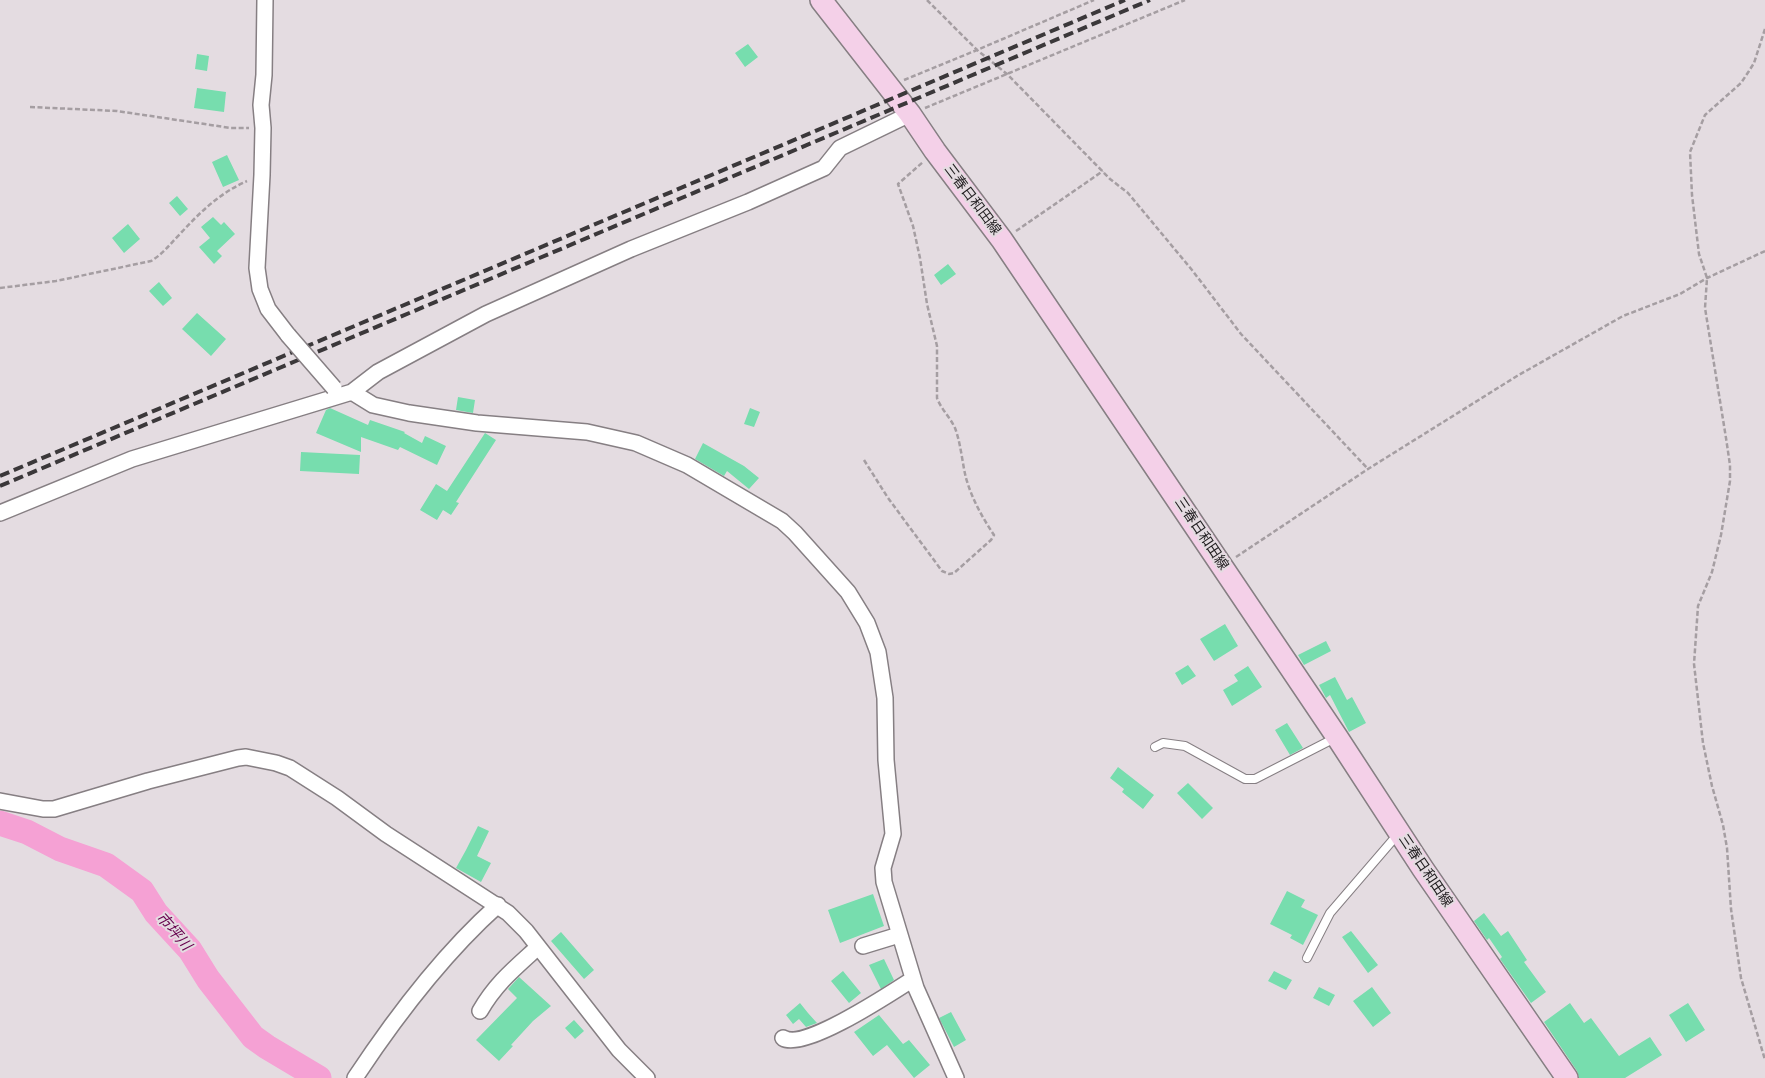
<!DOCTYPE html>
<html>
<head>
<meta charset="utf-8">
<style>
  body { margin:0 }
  canvas { display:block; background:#e4dce1 }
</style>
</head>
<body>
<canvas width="1765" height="1078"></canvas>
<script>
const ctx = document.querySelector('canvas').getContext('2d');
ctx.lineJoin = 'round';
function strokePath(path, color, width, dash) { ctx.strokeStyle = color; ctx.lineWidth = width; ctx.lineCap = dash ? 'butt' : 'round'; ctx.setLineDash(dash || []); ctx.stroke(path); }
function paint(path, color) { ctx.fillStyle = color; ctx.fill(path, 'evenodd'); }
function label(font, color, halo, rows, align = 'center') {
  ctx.font = font + ' Poppins,"Noto Sans JP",sans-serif'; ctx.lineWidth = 4; ctx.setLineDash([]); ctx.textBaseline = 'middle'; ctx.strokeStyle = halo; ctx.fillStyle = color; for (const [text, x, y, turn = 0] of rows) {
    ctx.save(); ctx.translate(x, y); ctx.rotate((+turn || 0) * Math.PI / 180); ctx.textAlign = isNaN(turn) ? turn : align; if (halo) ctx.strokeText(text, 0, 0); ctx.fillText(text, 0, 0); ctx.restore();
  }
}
strokePath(new Path2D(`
  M0,823l27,9 33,17 46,16 36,26 14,22 34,37 18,29 45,58 14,10 52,31`), '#f5a1d4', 25);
paint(new Path2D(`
  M748,44l10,13 -13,10 -10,-14z
  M197,54l12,2 -2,15 -12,-2z
  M197,88l29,4 -2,20 -30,-4z
  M227,155l12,25 -16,7 -11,-25z
  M177,196l11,13 -8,7 -11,-13z
  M213,217l8,8 3,-3 11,12 -18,17 5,5 -8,8 -15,-17 11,-9 -9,-11z
  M128,224l12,15 -16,14 -12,-15z
  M948,264l8,10 -15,11 -7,-10z
  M159,282l13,16 -9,8 -14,-15z
  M197,313l29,26 -15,17 -29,-27z
  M458,397l17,3 -2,13 -17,-3z
  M330,408l38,17 2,-5 35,12 -1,1 18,10 3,-7 21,10 -9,19 -37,-18 -2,3 -37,-13v15l-45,-19 10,-23z
  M750,408l10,4 -6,15 -10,-3z
  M485,433l11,7 -40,62 3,1 -8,12 -8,-5 -6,10 -17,-10 16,-26 11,7z
  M703,443l41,23 15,12 -10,11 -22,-18 -3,5 -29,-17z
  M301,452l59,3 -1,19 -59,-3z
  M1225,624l13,22 -24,15 -14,-22z
  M1326,641l5,10 -27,14 -6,-10z
  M1188,665l8,11 -14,9 -7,-12z
  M1248,666l14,21 -30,19 -9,-16 15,-9 -4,-6z
  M1335,677l12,23 5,-3 14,26 -17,9 -19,-37 -4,3 -7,-13z
  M1287,723l16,25 -13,7 -15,-25z
  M1118,767l36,28 -11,14 -21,-17 2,-3 -14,-11z
  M1188,783l25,25 -11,11 -25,-26z
  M478,826l11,5 -12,25 14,7 -10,19 -25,-14 10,-18z
  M1287,891l18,9 -4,7 17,8 -15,30 -13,-7 2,-3 -22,-11z
  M873,894l11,32 -44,17 -12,-33z
  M1484,913l17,23 7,-5 19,29 -3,2 22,30 -15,11 -31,-44 2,-2 -13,-19 -2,2 -13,-19z
  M1351,931l27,34 -10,8 -26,-36z
  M561,932l33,38 -10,9 -33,-38z
  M884,959l10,21 -13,9 -12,-24z
  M843,971l18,22 -12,10 -18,-22z
  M1274,971l18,9 -6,10 -18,-9z
  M519,977l32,29 -18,15 -22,24 2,1 -14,15 -23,-21 41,-42 -9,-9z
  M1319,987l16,8 -6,11 -16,-8z
  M1372,987l19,26 -18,14 -20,-26z
  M800,1003l8,10 9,10 -11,4 -7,-8 -6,5 -7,-9z
  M1570,1003l14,20 7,-5 28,38 31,-19 12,18 -37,23h-46l-2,-7 -33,-49z
  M1688,1003l17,27 -19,12 -17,-27z
  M951,1012l15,28 -12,7 -15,-29z
  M879,1015l24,29 6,-4 21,25 -16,13 -27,-33 -14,11 -19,-24z
  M574,1020l10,11 -9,8 -10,-11z`), '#77ddae');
const service = new Path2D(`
  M1155,747l8,-4 22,3 60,33h10l80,-41
  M1307,958l23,-45 68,-79`);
const minor = new Path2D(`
  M265,0l-1,75 -3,30 2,23 -1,47 -5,93 3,21 8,20 20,26
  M352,392l21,13 36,8 68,10 110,9 49,11 51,22 95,56 13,12 53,59 19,31 11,29 7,46 1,62 7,74 -10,34 1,14 32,106 40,90
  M0,513l132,-54 220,-67 26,-20 108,-58 145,-65 117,-47 76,-34 16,-20 70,-34
  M0,801l43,8h11l94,-28 90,-23 8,-1 30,6 14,5 47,30 49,36 122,79 18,18 93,119 28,28
  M863,946l36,-11
  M480,1011c16,-28 35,-43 58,-64
  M783,1038c21,13 108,-45 130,-59
  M355,1078c41,-62 87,-123 143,-173`);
const secondary = new Path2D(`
  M821,0l89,114 25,37 67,89 335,497 86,132 144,209`);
strokePath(service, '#867f83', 10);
strokePath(minor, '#867f83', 18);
strokePath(secondary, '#867f83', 24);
strokePath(new Path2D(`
  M927,0l50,50 30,24 103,105 18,14 64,77 49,64 127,135
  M1765,29l-11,34 -5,8 -8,12 -36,32 -15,37 2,43 7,59 8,24 -2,30 21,130 4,27v16l-9,54 -9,37 -14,34 -4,58 9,79 9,43 11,39 4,23 4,61 10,69 24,82
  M904,80l73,-30 117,-50
  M30,107l87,4 114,17h18
  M925,108l260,-108
  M1016,231l87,-60
  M0,288l56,-7 95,-20c12,-7 19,-17 29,-27 20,-22 40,-41 67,-53
  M864,460l24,38 54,73 7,3 5,-1 37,-33 3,-5c-12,-18 -22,-36 -28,-57 -4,-16 -5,-34 -11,-50 -5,-11 -14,-19 -18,-30v-52l-10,-42 -7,-46 -7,-32 -15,-42 25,-22
  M1236,557l132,-88 149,-93 106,-60 57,-22 27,-16 58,-27`), '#a59ea2', 2.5, [5, 2.5]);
strokePath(service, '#fff', 8);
strokePath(minor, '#fff', 15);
strokePath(secondary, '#f4d0e8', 21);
strokePath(new Path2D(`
  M0,476l1125,-476
  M0,486l1150,-486`), '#3b383a', 4, [10, 5]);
const minorBridge = new Path2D(`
  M288,335l46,53`);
strokePath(minorBridge, '#867f83', 18, []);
strokePath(minorBridge, '#fff', 15);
label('14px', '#1f1c1e', '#e4dce1', [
  ["三春日和田線",972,200,53],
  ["三春日和田線",1201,534,56],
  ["三春日和田線",1425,871,56]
]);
label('italic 15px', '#67004d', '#e4dce1', [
  ["市坪川",173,932,49]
]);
</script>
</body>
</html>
